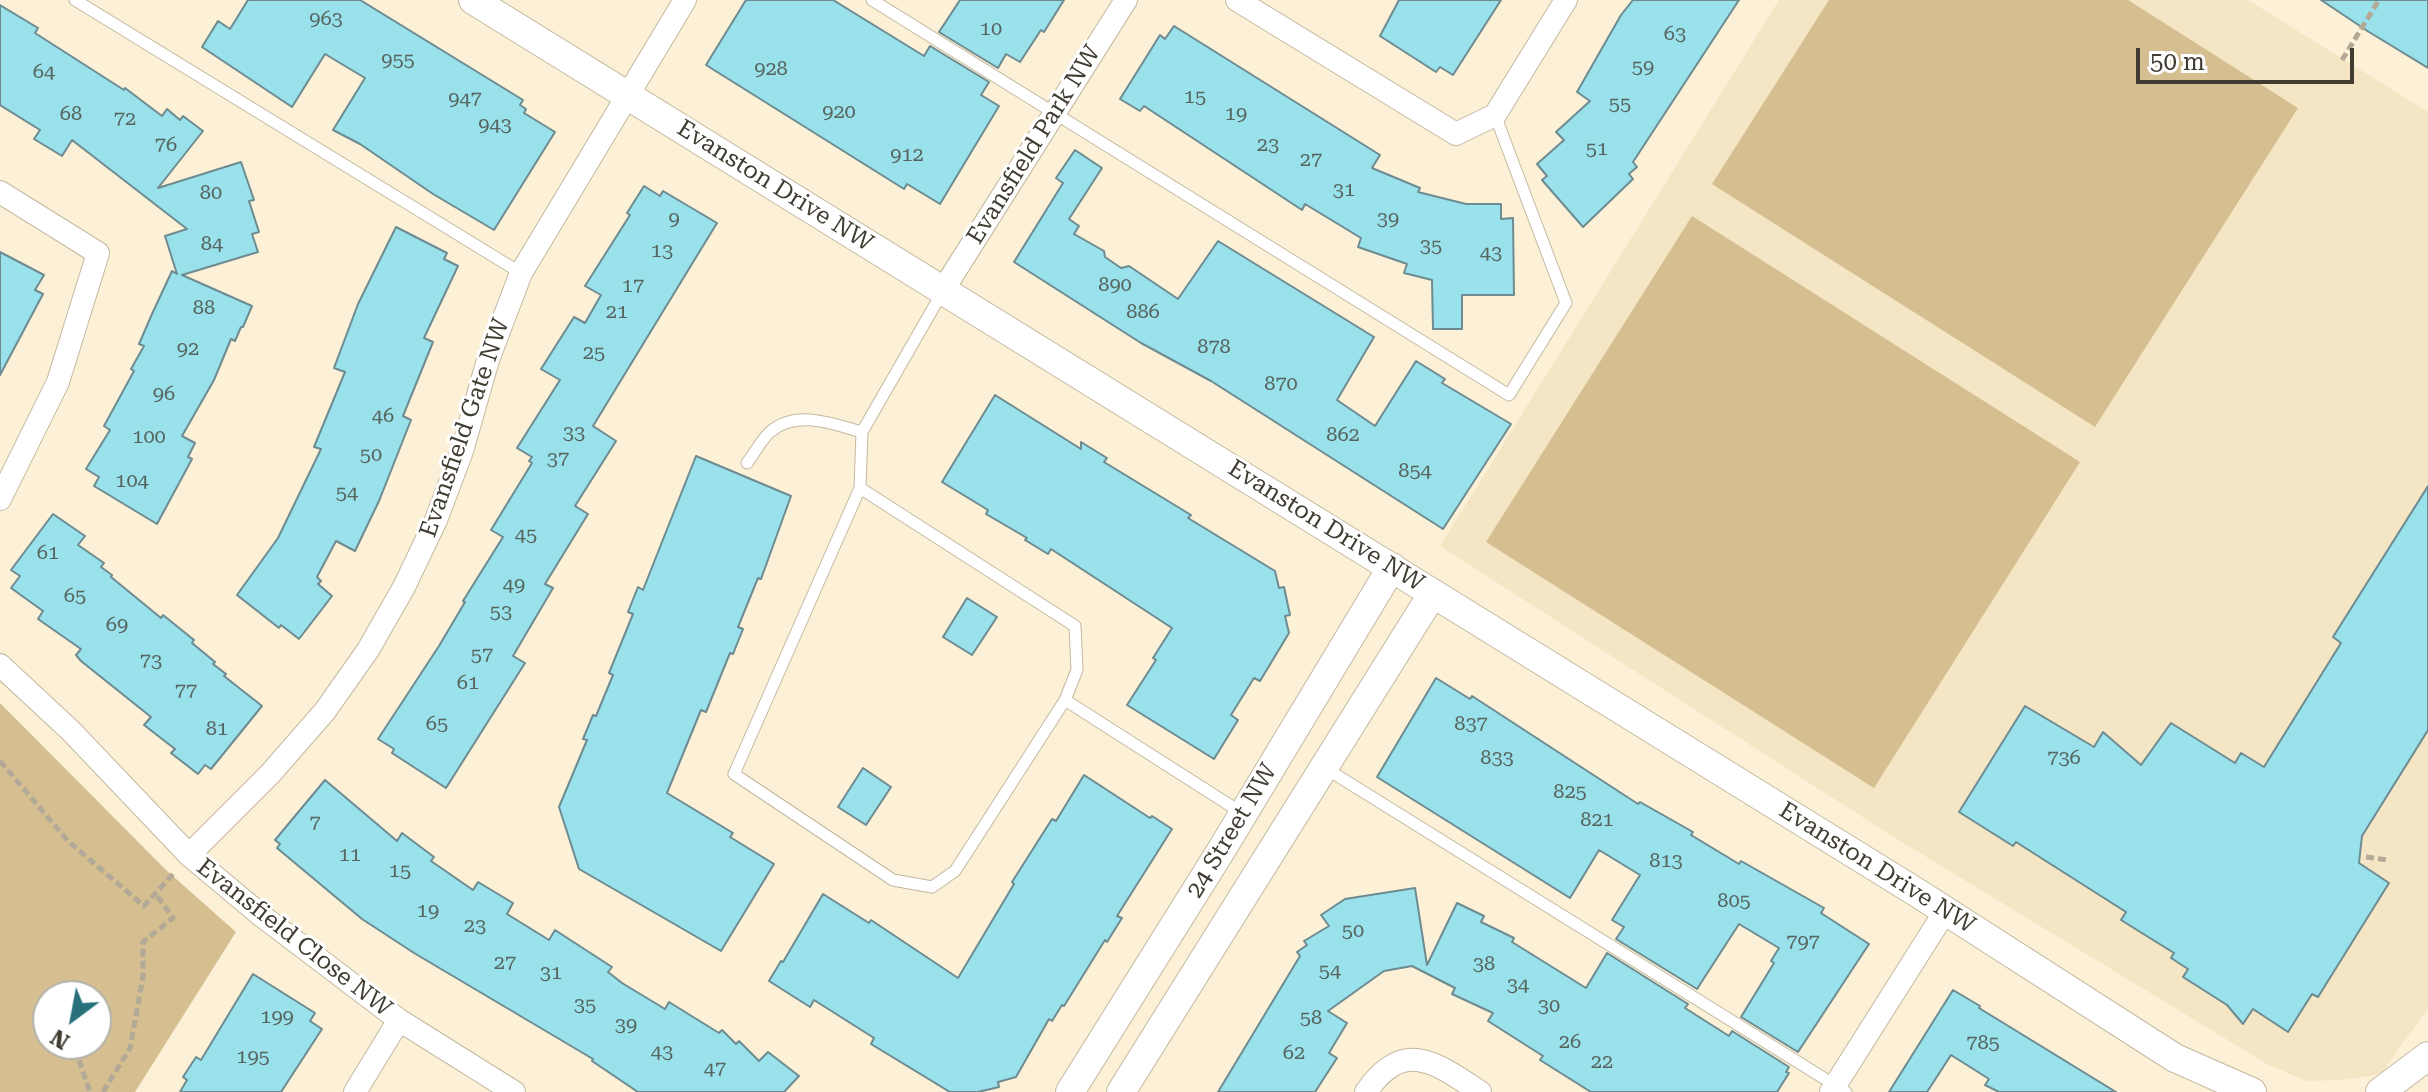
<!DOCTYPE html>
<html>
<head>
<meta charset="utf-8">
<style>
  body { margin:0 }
  #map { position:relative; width:2428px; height:1092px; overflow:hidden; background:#fcf0d7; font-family:"Roboto Serif",serif }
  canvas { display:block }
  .north { position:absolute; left:32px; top:980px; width:80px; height:80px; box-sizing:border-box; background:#fff; border:2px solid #b3b1ad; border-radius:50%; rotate:212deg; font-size:22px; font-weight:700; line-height:32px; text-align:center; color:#413c32 }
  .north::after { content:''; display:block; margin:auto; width:28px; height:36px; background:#28717b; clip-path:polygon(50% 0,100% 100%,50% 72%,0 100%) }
  .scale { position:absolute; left:2136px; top:48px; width:218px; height:36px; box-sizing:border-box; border:4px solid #413c32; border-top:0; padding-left:10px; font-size:24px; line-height:28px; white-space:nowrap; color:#413c32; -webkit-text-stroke:6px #fff; paint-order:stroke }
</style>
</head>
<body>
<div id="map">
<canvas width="2428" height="1092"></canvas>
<div class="north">N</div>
<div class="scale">50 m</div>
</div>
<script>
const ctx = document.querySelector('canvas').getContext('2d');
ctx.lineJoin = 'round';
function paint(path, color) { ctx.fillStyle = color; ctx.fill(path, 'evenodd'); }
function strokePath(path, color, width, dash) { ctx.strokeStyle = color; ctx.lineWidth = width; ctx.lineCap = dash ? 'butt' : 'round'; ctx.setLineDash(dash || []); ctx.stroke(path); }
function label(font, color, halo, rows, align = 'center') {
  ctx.font = font + ' "Roboto Serif",serif'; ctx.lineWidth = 6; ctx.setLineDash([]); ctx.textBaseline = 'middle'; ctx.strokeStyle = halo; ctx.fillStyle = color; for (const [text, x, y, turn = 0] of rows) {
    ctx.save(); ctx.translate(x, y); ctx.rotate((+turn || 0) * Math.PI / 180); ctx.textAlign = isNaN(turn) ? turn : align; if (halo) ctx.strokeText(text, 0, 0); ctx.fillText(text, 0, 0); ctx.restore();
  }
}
paint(new Path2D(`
  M1779,0h469l180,112v896l-47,66 -38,6 -37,1 -39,-17 -375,-228 -452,-290z`), '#f4e5c5');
paint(new Path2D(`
  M1829,0h299l170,108 -203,319 -383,-243z
  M1692,216l388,246 -206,326 -388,-246z
  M0,703l166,167 70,62 -101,160h-135zM48,996h48v48h-48z`), '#d5be90');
const building = new Path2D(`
  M248,0h112l163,100 -3,5 6,4 -2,4 31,19 -61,98 -61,-36 -73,-50 -27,-14 32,-52 -40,-24 -33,53 -90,-60 16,-26 12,8z
  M746,0h87l91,56 6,-10 59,36 -8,13 18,11 -59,98 -33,-20 -3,5 -198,-124z
  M960,0h104l-20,32 -3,-2 -21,32 -14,-8 -8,14 -59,-36z
  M1399,0h102l-48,75 -13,-8 -4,5 -56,-36z
  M1633,0h106l-106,162 4,5 -8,7 4,5 -50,48 -41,-47 5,-4 -10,-12 27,-24 -8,-8 34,-31 -13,-9 44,-77z
  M2321,0h107v68l-59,-36z
  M0,5l38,23 -3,5 89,57 1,-2 37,28 5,-7 13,11 3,-4 20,15 -45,57 83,-26 13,38 -5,1 10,31 -7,2 6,18 -76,23 70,31 -9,21h-2l-6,14 -4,-2 -17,41 -32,56 13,7 -7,14 4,2 -35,65 -63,-38 5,-9 -13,-8 24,-39 -6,-4 30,-55 -3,-2 13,-23 -5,-2 13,-30 20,-43 5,3 -12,-38 22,-7 -115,-89 -10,16 -28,-17 6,-9 -40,-25z
  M1174,26l206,129 -8,13 48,20 -2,4 48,12h35v15l12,-1 1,77h-52v34h-29l-1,-49 -28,-7 3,-9 -49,-17 3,-9 -56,-34 -3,6 -158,-104 -4,5 -20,-12 40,-64 5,4z
  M1075,150l27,18 -33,51 10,7 -5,8 30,17 1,6 16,11 8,-2 49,33 40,-58 156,96 -37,63 38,26 41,-65 29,18 -3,4 69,41 -68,105 -232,-148 -70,-38 -127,-81 49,-79 -7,-5z
  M644,186l16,10 3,-5 54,32 -124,203 23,15 -41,65 13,8 -43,70 8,4 -40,68 12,7 -79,125 -54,-35 2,-4 -16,-10 61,-93 26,-44 -2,-1 40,-64 -12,-7 41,-67 -3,-2 3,-4 -15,-9 43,-68 -19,-11 33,-52 11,6 16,-28 -16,-9 45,-71 -3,-2z
  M396,227l51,26 -3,6 14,7 -34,72 9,4 -30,74 8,4 -32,81 -24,50 -19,-10 -19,36 4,4 -3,3 14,12 -33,43 -18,-14 -2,3 -42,-33 41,-57 43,-89 -7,-2 31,-75 -11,-4 24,-64z
  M0,252l44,23 -9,15 8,4 -43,81z
  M995,395l86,54v-7l26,16 -3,4 87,53 -3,3 87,53 4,17 5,-1 6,28 -5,1 4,17 -29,48 -6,-3 -23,37 7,5 -24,39 -87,-54 29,-45 -3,-2 19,-30 -121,-79 -3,5 -23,-14 2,-2 -41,-24 2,-4 -46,-28z
  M696,456l95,40 -30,83 -3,-1 -20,49 5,2 -10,25 -3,-1 -24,59 -5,-2 -34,83 66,40 -3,4 44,27 -53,87 -142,-82 -20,-62 28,-67 -4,-1 10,-24 3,1 17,-41 -4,-2 24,-59 -5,-2 10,-25 5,3z
  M2428,486v244l-66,106 -3,27 30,20 -71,114 -6,-3 -24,38 -35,-23 -10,15 -16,-19 -44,-28 5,-8 -17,-11 3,-5 -53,-33 5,-8 -110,-70 -3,4 -54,-34 66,-106 69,41 9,-15 38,33 30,-42 64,40 6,-10 23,14 77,-124 -8,-6z
  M53,514l32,22 -7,9 26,18 -3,4 11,8 -1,2 50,41 2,-3 31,25 -2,3 23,19 -2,2 13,10 -2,2 38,30 -51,63 -6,-4 -7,9 -27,-21 4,-4 -31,-24 7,-8 -70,-56 -5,-6 5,-6 -43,-30 5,-8 -32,-23 9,-12 -9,-6z
  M967,598l30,19 -25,38 -29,-18z
  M1436,678l34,21 2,-3 166,108 2,-2 53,30 -2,3 48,29 2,-3 83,47 -3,5 48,31 -71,108 -57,-35 33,-54 -3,-2 8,-13 -40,-24 -42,65 -81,-50 8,-12 -12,-7 28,-45 -41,-25 -29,48 -193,-121z
  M863,768l28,19 -25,38 -28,-18z
  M1084,775l66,43 2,-2 20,13 -55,87 5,2 -15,24 -2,-2 -41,66 -2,-1 -10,16 -3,-2 -33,58 -18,5 1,5 -21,5h-28l-79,-48 3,-6 -60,-38 -4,7 -41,-26 12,-20 2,1 40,-68 46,29 2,-3 87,58 56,-94 -2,-2 40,-63 4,2z
  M325,780l72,61 5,-8 32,24 -3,4 42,29 5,-8 35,21 -6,11 42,26 6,-10 57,37 -4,5 14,11 43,26 4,-7 50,31 3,-3 14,14 3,-3 20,20 9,-9 31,24 -15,16h-146l-46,-31 1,-2 -179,-106 -52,-34 -85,-71 3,-4 -5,-4z
  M1415,888l12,77 30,-62 27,13 -3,6 33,16 -2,4 74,46 21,-35 81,51 -3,4 44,28 3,-5 57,36 -3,5 3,1 -12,19h-186l-51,-32 3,-4 -55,-35 5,-8 -41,-19 3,-6 -43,-22 -28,5 -56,40 19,12 -18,30 8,5 -22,34h-97l82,-136 -3,-4 10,-7 -3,-4 25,-15 -8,-11 24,-16z
  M253,974l62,39 -5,8 12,8 -41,63h-101l7,-12 -4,-3 13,-20 5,3z
  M1953,990l27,16 -1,2 137,84h-117l-14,-7 4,-6 -38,-24 -24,37h-38z`);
paint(building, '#99e1eb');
strokePath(building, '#6d8b90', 2);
const service = new Path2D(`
  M75,0l446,273
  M872,0l637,395 57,-92 -71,-188
  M943,291l-81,141 -2,56 -126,286 159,106 39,7 23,-16 110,-171 177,113
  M747,463c7,-9 14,-23 23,-31 26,-23 63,-8 92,0
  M860,488l215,138 2,44 -12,30
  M1325,768l521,324`);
const minor = new Path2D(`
  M1237,0l219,134 39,-19 71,-115
  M0,192l98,61 -40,129 -58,117
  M943,290l183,-290
  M0,665l71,66 118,124 73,61 137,104 115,72
  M189,855l81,-81 55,-63 43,-61 36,-63 32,-67 26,-69 26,-91 33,-87 164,-273
  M355,1092l44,-72
  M1366,1092c38,-55 70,-29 114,0
  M1831,1092l115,-182`);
const tertiary = new Path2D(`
  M473,0l1443,892 259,166 77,34
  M1070,1092l152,-243 170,-282
  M1121,1092l312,-499
  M2380,1092l48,-36`);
strokePath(service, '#c4b8a0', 13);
strokePath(minor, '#c4b8a0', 24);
strokePath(tertiary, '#c4b8a0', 30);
strokePath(new Path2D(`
  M2342,60l37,-60
  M0,761l68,80 76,65 29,-32
  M2366,857l22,3
  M75,1049l15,43
  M103,1092l27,-44 13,-71v-35l30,-24 -18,-25`), '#b2a996', 5, [8, 4]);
strokePath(service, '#fff', 11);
strokePath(minor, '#fff', 22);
strokePath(tertiary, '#fff', 28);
label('20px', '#576560', null, [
  ["963",326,19],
  ["10",991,29],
  ["63",1675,34],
  ["955",398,60],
  ["59",1643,67],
  ["928",771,69],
  ["64",44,72],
  ["15",1195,97],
  ["947",465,99],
  ["55",1620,104],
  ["920",839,112],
  ["68",71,114],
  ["19",1236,114],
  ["72",125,119],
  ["943",495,125],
  ["76",166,145],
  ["23",1268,145],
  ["51",1597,149],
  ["912",907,155],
  ["27",1311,160],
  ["31",1344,190],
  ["80",211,193],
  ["9",674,219],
  ["39",1388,219],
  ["84",212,244],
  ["35",1431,246],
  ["13",662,251],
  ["43",1491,253],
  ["890",1115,285],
  ["17",633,286],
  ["88",204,308],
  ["21",617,312],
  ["886",1143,312],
  ["878",1214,347],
  ["92",188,349],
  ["25",594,353],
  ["870",1281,384],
  ["96",164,394],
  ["46",383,416],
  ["33",574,433],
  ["862",1343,435],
  ["100",149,437],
  ["50",371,455],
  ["37",558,459],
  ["854",1415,471],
  ["104",132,481],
  ["54",347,493],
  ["45",526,535],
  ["61",48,553],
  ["49",514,585],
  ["65",75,596],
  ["53",501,612],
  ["69",117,625],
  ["57",482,655],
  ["73",151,661],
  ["61",468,683],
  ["77",186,691],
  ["65",437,724],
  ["837",1471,724],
  ["81",217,729],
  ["833",1497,758],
  ["736",2064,758],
  ["825",1570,792],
  ["821",1597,820],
  ["7",315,823],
  ["11",350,855],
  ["813",1666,861],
  ["15",400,871],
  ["805",1734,901],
  ["19",428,911],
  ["23",475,926],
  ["50",1353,931],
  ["797",1803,942],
  ["27",505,963],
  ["38",1484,964],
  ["54",1330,971],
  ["31",551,973],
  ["34",1518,985],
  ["35",585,1005],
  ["30",1549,1006],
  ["199",277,1017],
  ["58",1311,1018],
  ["39",626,1025],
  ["26",1570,1042],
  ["785",1983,1043],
  ["43",662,1052],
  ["62",1294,1053],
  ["195",253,1057],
  ["22",1602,1062],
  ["47",715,1069]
]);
label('24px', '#413c32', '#fff', [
  ["Evansfield Park NW",1034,145,-58],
  ["Evanston Drive NW",775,186,32],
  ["Evansfield Gate NW",465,428,-71],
  ["Evanston Drive NW",1326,526,32],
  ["24 Street NW",1232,831,-59],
  ["Evanston Drive NW",1877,868,32],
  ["Evansfield Close NW",294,938,38]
]);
</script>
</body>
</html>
